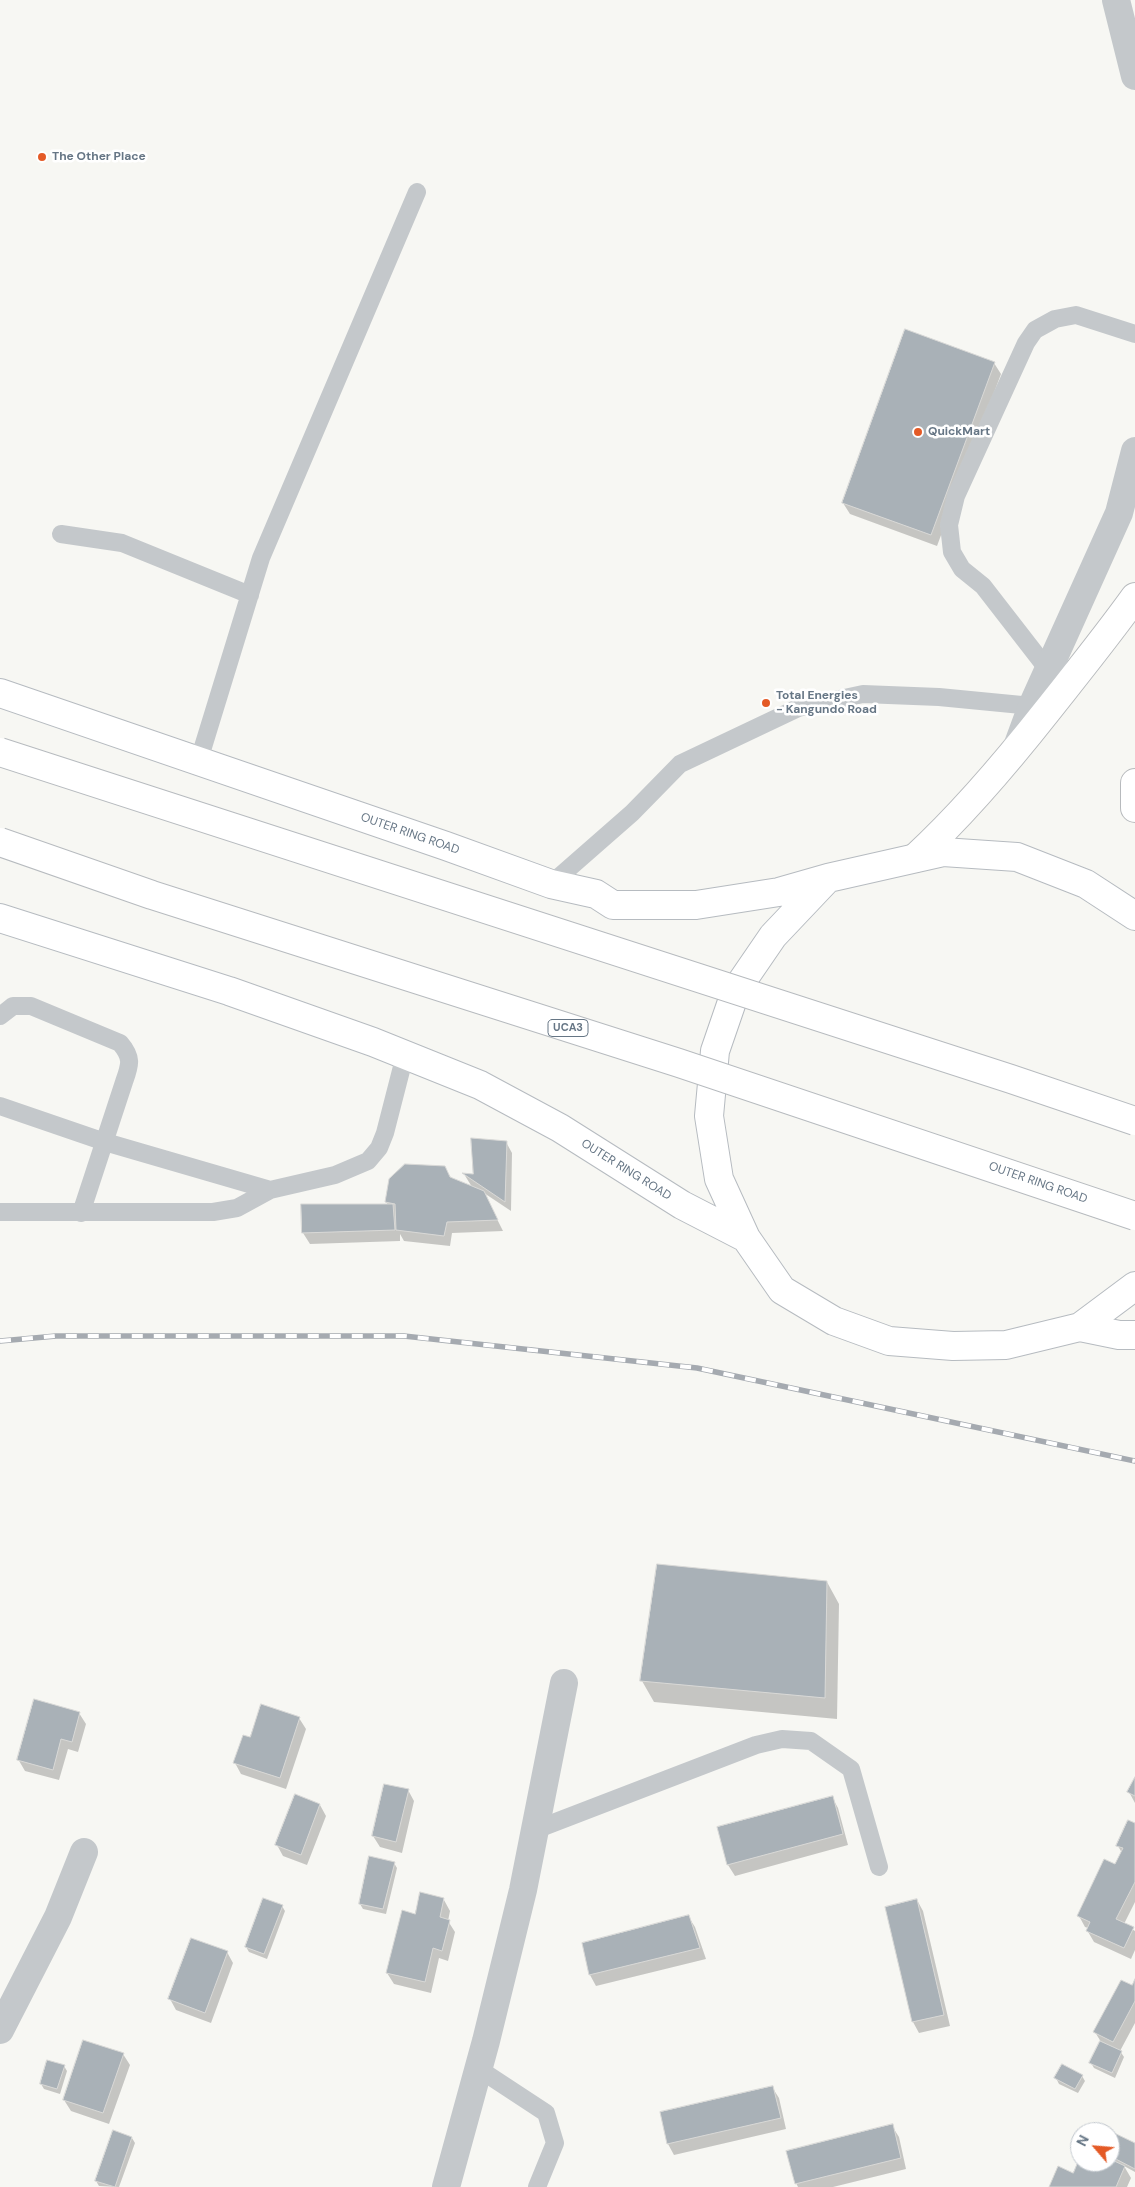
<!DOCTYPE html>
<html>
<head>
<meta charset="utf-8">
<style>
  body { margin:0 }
  #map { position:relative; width:1135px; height:2187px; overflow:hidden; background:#f7f7f3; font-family:"DM Sans",sans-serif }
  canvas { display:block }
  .north { position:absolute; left:1070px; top:2122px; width:50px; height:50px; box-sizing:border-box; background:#fff; border:1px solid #c2c8ce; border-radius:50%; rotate:297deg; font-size:14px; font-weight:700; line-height:20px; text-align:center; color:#667685 }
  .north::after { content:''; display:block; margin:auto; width:18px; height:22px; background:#e45a26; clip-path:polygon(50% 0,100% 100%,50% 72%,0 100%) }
</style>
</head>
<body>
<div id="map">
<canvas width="1135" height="2187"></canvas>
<div class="north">N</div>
</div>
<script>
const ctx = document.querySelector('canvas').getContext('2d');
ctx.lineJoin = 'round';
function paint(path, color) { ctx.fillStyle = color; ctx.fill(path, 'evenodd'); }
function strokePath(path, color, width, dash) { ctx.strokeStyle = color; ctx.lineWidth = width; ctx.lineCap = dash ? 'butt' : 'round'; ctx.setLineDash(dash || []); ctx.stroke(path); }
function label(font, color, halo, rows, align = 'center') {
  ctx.font = font + ' "DM Sans",sans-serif'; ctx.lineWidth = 5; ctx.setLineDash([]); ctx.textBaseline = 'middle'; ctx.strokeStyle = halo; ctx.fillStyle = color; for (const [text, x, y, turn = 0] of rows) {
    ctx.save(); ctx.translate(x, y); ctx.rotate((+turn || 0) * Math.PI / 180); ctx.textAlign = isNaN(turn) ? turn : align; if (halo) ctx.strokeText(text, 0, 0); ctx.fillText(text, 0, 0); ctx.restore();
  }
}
paint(new Path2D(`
  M994,363l7,11 -64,172 -87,-32 -7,-11z
  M506,1142l6,11 -1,58 -27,-18 19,38 -51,2 -2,13 -46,-5 -4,-7v7l-90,3 -7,-11 85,-28 -2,-3 59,-35 6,11 21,9 -8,-13 10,1z
  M827,1582l12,22 -2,115 -183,-17 -12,-21z
  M79,1713l7,11 -8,28 -10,-3 -9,31 -34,-9 -7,-12z
  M299,1718l7,11 -20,60 -45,-15 -6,-11z
  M1135,1780v23l-6,-11z
  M408,1790l6,11 -12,52 -22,-6 -7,-11z
  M295,1796l25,9 6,11 -19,49 -24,-9 -6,-11z
  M832,1797l6,11 10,37 -113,31 -7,-11z
  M1135,1824v78l-11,22 11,7v19l-4,9 -37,-17 -7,-12 1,-2 -3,-1 -6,-11 37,-50 6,-13 -4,-7z
  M394,1863l3,5 -11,46 -23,-5 -3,-5z
  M444,1900l6,11 -2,10 7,11 -7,29 -9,-3 -8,35 -37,-9 -7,-11 29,-58z
  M917,1900l6,11 27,115 -31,7 -6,-11 -27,-114z
  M282,1906l3,5 -18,48 -18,-7 -3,-5z
  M688,1916l7,11 11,32 -110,27 -6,-11z
  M227,1952l6,11 -22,60 -35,-13 -6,-11z
  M1135,1982v41l-15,28 4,6 -9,21 -21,-10 -3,-5 10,-21 -6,-10z
  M123,2054l7,11 -21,59 -38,-13 -7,-11z
  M64,2066l3,5 -7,23 -16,-5 -3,-5z
  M1082,2076l3,5 -7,12 -19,-9 -3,-6z
  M772,2087l7,11 7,31 -112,26 -6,-11z
  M892,2126l7,11 7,32 -73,18h-35l-2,-4z
  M1110,2134l25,10v28l-11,-6 7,12 -4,9h-77l24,-13 6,-14v2h30z
  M132,2138l3,5 -16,44 -20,-1 -3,-5z`), '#0003');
const building = new Path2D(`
  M905,329l90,33 -64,173 -89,-32z
  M471,1138l36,3 -2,61 -43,-29 11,1z
  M405,1164l40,2 5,11 34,14 14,29 -51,2 -3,14 -48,-6 -1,-26 -10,-2 4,-23z
  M301,1204h92l2,26 -93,3z
  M657,1564l170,17 -2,117 -185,-17z
  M34,1699l46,13 -8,30 -11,-3 -8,31 -36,-10z
  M261,1704l39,13 -20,61 -47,-15 10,-28 7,2z
  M1135,1777v19l-8,-4z
  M384,1784l25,5 -13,53 -24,-6z
  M295,1794l25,10 -19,51 -26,-10z
  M833,1796l10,38 -116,31 -10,-38z
  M1128,1820l7,3v59l-19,37 18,8 -10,21 -38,-17 4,-9 -13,-6 27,-57 11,5 8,-16 -7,-2z
  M369,1856l26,6 -12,47 -24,-5z
  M420,1892l24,6 -4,19 10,3 -8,31 -9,-3 -8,34 -39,-9 16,-63 13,4z
  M263,1898l20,7 -19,49 -19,-7z
  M917,1899l27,116 -32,7 -27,-115z
  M689,1915l11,33 -111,27 -7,-32z
  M191,1938l37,13 -23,62 -37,-14z
  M1135,1979v22l-22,41 -20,-10 28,-52 11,5z
  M83,2040l41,13 -21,60 -40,-13z
  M1100,2041l22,10 -10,22 -23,-10z
  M47,2060l18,5 -8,24 -17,-5z
  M1062,2064l21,11 -8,14 -21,-11z
  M773,2086l8,32 -114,26 -7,-32z
  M893,2124l8,34 -106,26 -9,-33z
  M113,2130l19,7 -17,50 -20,-6z
  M1110,2131l25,12v26l-25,-13z
  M1080,2157v5h30v-3l15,7 -9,21h-67l9,-21 15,7z`);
paint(building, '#a9b1b7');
strokePath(building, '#d8d8d6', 1);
const secondary = new Path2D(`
  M0,693l446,153 105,38 45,10 17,11h83l83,-13 49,-14 115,-26 74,5 69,27 49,32
  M827,879l-54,57 -37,54 -21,61 -6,65 10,63 27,59 36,52 52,31 55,20 64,5 53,-1 74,-18 55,-41
  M0,918l229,73 144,51 107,43 80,43 122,77 64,33
  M1080,1327l39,8h16`);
const trunk = new Path2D(`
  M1135,783v25
  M915,858c49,-45 91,-95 132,-147 30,-38 60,-75 88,-114`);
strokePath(secondary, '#b6bbc0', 30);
strokePath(trunk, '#b7babd', 30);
strokePath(new Path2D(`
  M61,534l61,9 128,52
  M1052,675l-69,-89 -21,-17 -10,-17 -3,-27 7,-29 70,-153 9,-13 20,-11 21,-4 59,19
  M199,760l62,-202 156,-366
  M551,884l81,-71 48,-49 118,-56 65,-14 76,3 93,9 8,3
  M0,1016l13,-10h18l89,37c13,15 10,22 4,39l-43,131
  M0,1106l105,36 165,48 65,-15 33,-14 11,-13 6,-15 20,-78
  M0,1212h213l24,-4 33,-18
  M535,1830l221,-85 26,-6 29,2 40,28 28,98
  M479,2069l67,44 9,30 -18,44`), '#c4c8cb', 18);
strokePath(new Path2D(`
  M1116,0l19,76
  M1018,744l14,-38 87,-193 16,-62
  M0,2030l58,-113 26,-65
  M446,2187l40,-146 37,-151 41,-207`), '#c4c8cb', 28);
strokePath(secondary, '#fff', 28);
strokePath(trunk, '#fff', 28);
const rail = new Path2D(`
  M0,1341l56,-5h348l293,32 438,93`);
strokePath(rail, '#a5aab0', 5.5);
strokePath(rail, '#fff', 4, [11]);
const primaryBridge = new Path2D(`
  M0,752l1011,327 124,42
  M0,842l152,53 527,168 456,153`);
strokePath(primaryBridge, '#b7bbbf', 30, []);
strokePath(primaryBridge, '#fff', 28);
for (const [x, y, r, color] of [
  [42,157,5,"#e45a26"],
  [918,432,5,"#e45a26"],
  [766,703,5,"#e45a26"]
]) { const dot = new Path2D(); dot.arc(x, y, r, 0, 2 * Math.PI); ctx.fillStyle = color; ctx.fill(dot); strokePath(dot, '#fff', 2); }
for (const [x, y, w] of [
  [568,1028,40]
]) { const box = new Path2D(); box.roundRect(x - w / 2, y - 8.5, w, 17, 4); ctx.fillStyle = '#fff'; ctx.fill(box); strokePath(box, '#667685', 1); }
label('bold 11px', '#667685', null, [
  ["UCA3",568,1028]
]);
label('bold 12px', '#667685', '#fff', [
  ["The Other Place",52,157],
  ["QuickMart",928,432],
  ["Total Energies",776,696],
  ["- Kangundo Road",776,710]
], 'left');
label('12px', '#667685', '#fff', [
  ["OUTER RING ROAD",410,834,19],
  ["OUTER RING ROAD",626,1170,32],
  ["OUTER RING ROAD",1038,1183,19]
]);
</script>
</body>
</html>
